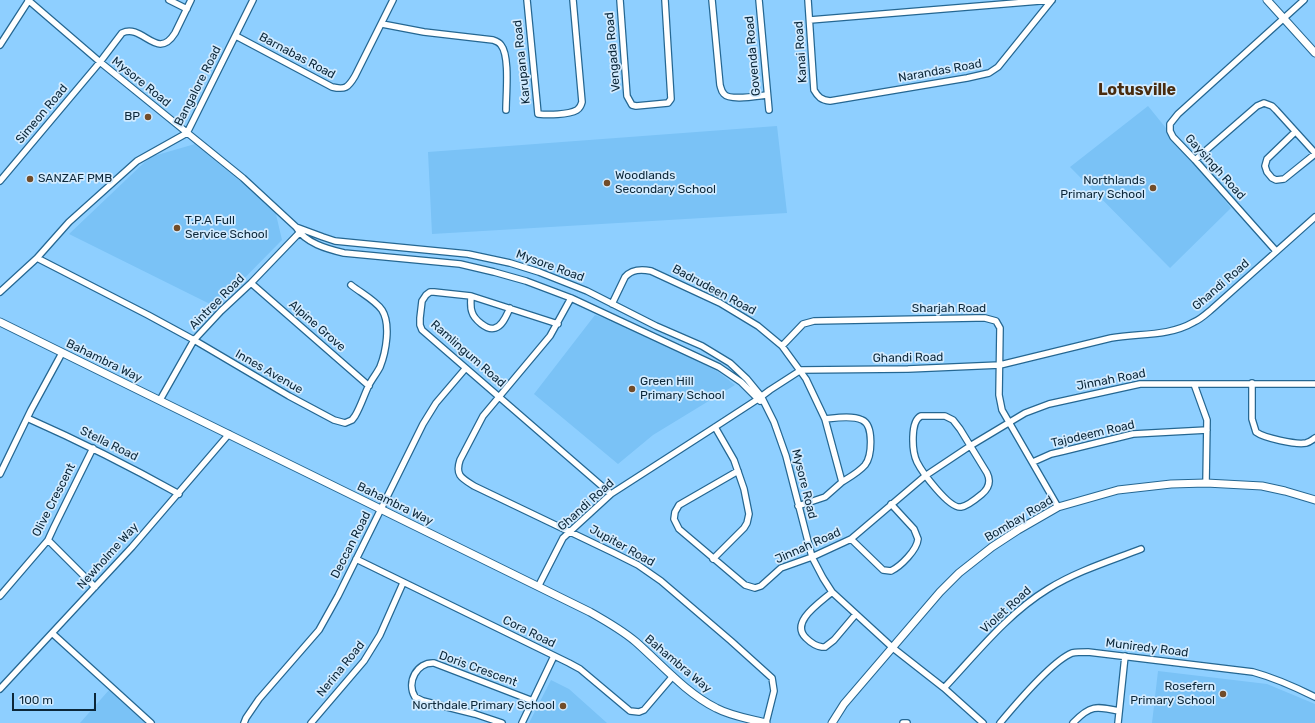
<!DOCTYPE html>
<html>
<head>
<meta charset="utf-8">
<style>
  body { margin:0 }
  #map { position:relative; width:1315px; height:723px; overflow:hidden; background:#8ecfff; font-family:Rubik,sans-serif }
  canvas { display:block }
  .scale { position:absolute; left:12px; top:693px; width:84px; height:18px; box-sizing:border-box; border:2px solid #0c2739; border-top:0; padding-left:5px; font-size:12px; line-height:14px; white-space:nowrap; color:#0c2739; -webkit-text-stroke:3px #d2ebff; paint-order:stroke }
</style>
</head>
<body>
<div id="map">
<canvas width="1315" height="723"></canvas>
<div class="scale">100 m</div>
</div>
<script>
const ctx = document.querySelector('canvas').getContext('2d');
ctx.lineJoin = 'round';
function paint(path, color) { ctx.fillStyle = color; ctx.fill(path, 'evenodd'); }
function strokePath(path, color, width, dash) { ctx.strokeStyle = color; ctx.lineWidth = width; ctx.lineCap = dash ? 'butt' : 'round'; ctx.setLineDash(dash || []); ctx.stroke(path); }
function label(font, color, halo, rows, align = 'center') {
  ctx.font = font + ' Rubik,sans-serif'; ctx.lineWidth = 3.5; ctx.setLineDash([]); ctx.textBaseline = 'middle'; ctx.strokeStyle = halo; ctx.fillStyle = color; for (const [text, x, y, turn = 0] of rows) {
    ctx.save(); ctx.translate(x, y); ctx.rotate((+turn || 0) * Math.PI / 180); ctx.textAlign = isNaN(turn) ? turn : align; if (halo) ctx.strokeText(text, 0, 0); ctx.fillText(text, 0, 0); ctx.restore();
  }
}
paint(new Path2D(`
  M1148,106l83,102 -61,60 -100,-101z
  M777,126l10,87 -355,21 -4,-82z
  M195,144l80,66 7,30 -66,67 -147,-73 81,-77z
  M595,315l35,12 87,44 18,14 -82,50 -35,29 -84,-70z
  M1158,671l109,13 48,20v19h-163z
  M551,680l18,9 38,34h-78z
  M109,690l36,33h-65z`), '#7ac2f6');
const minor = new Path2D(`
  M28,0l72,62 143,116 53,49c9,16 31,22 48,26l116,11 34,8 32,9 45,17 148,69 22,15 19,19
  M169,0l18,9
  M527,0l10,103 1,11c10,1 30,1 39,-4 3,-2 4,-4 5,-8l-9,-102
  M620,0l7,96 5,9 4,1 32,-3 3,-4 -6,-99
  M712,0l8,85c1,3 1,6 4,9 6,7 33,2 43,1
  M759,0l10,110
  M808,0l6,90c4,7 7,10 16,11l137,-23 22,-5 9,-6 54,-67
  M810,20l242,-20
  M382,24l42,8 69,8c3,1 6,2 8,5 9,11 5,49 5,65
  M236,36l96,51c13,3 16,1 23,-11l38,-76
  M0,45l29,-45
  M1295,132l-28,27 -2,7 2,6 5,6 4,2 8,-1 31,-25
  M1195,160l62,-54 7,-3 8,3 4,4 39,43
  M0,181l100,-119 22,-29c21,-10 35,29 53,0l16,-33
  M296,227l27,10 12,4 133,13 42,9 29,9 48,19 69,35 46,20 28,17 17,16 14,17 13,26 12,34 26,101 11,21 9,14 61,56 51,40 39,35
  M1276,251l-81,-91 -22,-23 -3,-6v-7l8,-10 126,-114
  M37,258l111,57 46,25 95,56 45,24 11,3 7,-3 3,-4c6,-10 9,-21 14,-31 3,-6 8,-12 11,-18 6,-15 11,-43 2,-57 -7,-10 -21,-17 -31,-25
  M251,283l118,103
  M0,292l37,-34 32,-36 68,-61 50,-28 66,-133
  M471,296c0,5 -1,11 1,16 2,7 15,19 23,16 8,-2 12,-14 15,-20
  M571,298l-21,38 -67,80 -23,44c-5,15 1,18 14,26l140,67 24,12 23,16 70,60 41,37 2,13 -8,32
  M612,304l13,-27c7,-8 16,-8 26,-6l69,32 38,23 24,20 24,33 19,40 17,63 -17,15 -27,9
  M558,324l-87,-28 -37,-4h-4l-4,3 -4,6 -2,17v7l2,5 189,164
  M782,346l21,-22 11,-3 162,-3h9l11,3 4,7 -1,67 3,15 56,97
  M1252,383v36l4,13c8,6 40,13 50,11 4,-1 6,-3 9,-5
  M1194,384l13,36 -1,63
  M160,400l34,-60 27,-29 30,-28 50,-52
  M921,416h24l8,4 7,9 27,44c4,8 2,15 -5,21 -6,5 -14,12 -21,13 -12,2 -39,-35 -44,-45 -5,-10 -7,-41 4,-46z
  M27,418c52,23 102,48 152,76
  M825,419c10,-1 27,-4 37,1 12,5 10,36 3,45 -6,7 -15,12 -23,17
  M1033,462l18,-8 13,-3 69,-17 74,-4
  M738,471l-59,34 -4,7 -1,7 5,10 66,56 10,3 6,-2 20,-18 31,-11 39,-18 74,-63 45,-30 55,-33 24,-9 91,-20h175
  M0,474l31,-64 31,-57
  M851,539l32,31 8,1c10,-5 26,-21 27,-32l-4,-10 -23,-25
  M48,540l47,47
  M356,559l213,104 11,6 50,42 9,1 5,-2 29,-34
  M713,559l31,-31 3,-5 2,-9 -5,-25 -10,-29 -19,-33
  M539,585l24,-47 48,-44 104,-67 43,-28 12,-9 31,-20 107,-1 92,-4 111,-27c28,-5 57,-1 83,-16 7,-3 12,-8 18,-13l103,-92
  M832,592c-11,10 -43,30 -26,46 5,5 9,8 16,9h3l9,-7 22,-26
  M0,596l48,-56 6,-13 39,-79
  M52,633l99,90
  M944,688c32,-34 63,-74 104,-99 29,-18 62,-28 93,-40
  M0,689l132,-142 97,-113
  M244,723l2,-5 13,-19 60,-69 19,-34 85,-172 13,-21 29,-34
  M311,723l53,-62 16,-26 23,-52
  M502,723l-27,-9 -52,-13 -8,-4c-9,-15 2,-35 19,-34l99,38
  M522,723l32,-67
  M903,723h4
  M1000,723c15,-18 52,-62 72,-70 5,-1 11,-1 16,-1l165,20c22,6 42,15 62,25
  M1073,723c17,-18 23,-17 46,-12
  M1118,723l7,-67`);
const tertiary = new Path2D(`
  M1267,0l48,53
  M0,322l590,290c16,9 32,18 46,30 26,23 50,51 80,66 15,8 34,11 50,15
  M832,723l12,-19 96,-112 19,-19 33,-26 26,-17 40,-23 60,-17 53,-6 35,-1 56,3 23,5 30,9`);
strokePath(minor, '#256792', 8);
strokePath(tertiary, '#256792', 9);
strokePath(minor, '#fff', 5.5);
strokePath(tertiary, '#fff', 7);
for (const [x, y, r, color] of [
  [148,117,4,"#724c29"],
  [30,179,4,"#724c29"],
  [607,183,4,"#724c29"],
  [1153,188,4,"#724c29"],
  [177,228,4,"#724c29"],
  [632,389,4,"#724c29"],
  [1223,694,4,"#724c29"],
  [563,706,4,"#724c29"]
]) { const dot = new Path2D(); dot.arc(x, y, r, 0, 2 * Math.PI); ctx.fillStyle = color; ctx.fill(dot); strokePath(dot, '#d2ebff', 1.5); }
label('12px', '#0c2739', '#d2ebff', [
  ["Vengada Road",613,52,-95],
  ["Kanai Road",801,52,-94],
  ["Barnabas Road",297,56,28],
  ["Govenda Road",753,56,-95],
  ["Karupana Road",522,62,-96],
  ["Narandas Road",940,71,-10],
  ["Mysore Road",141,82,39],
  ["Bangalore Road",198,86,-63],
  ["Simeon Road",42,114,-50],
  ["Gaysingh Road",1215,167,48],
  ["Mysore Road",550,266,20],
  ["Ghandi Road",1221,285,-41],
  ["Badrudeen Road",714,290,28],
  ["Aintree Road",217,302,-45],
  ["Sharjah Road",949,309],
  ["Alpine Grove",317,326,41],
  ["Ramlingum Road",468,354,41],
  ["Ghandi Road",908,358,-1],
  ["Bahambra Way",104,361,26],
  ["Innes Avenue",269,372,30],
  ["Jinnah Road",1111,380,-11],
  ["Tajodeem Road",1093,434,-13],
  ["Stella Road",109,444,26],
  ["Mysore Road",804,484,76],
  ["Olive Crescent",54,500,-63],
  ["Bahambra Way",395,504,26],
  ["Ghandi Road",586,505,-42],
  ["Bombay Road",1019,519,-31],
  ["Deccan Road",351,545,-63],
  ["Jupiter Road",622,546,29],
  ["Jinnah Road",808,546,-24],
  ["Newholme Way",108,556,-48],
  ["Violet Road",1006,610,-42],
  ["Cora Road",529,632,26],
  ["Muniredy Road",1147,648,7],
  ["Bahambra Way",678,664,40],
  ["Nerina Road",341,669,-51],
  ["Doris Crescent",478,669,20]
]);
label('12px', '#0c2739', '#d2ebff', [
  ["BP",140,117],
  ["Woodlands",615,176,"left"],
  ["Secondary School",615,190,"left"],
  ["SANZAF PMB",38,179,"left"],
  ["Northlands",1145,181],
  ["Primary School",1145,195],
  ["T.P.A Full",185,221,"left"],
  ["Service School",185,235,"left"],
  ["Green Hill",640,382,"left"],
  ["Primary School",640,396,"left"],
  ["Rosefern",1215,687],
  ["Primary School",1215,701],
  ["Northdale Primary School",555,706]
], 'right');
label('bold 16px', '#492c0f', '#d2ebff', [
  ["Lotusville",1137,90]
]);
</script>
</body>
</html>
